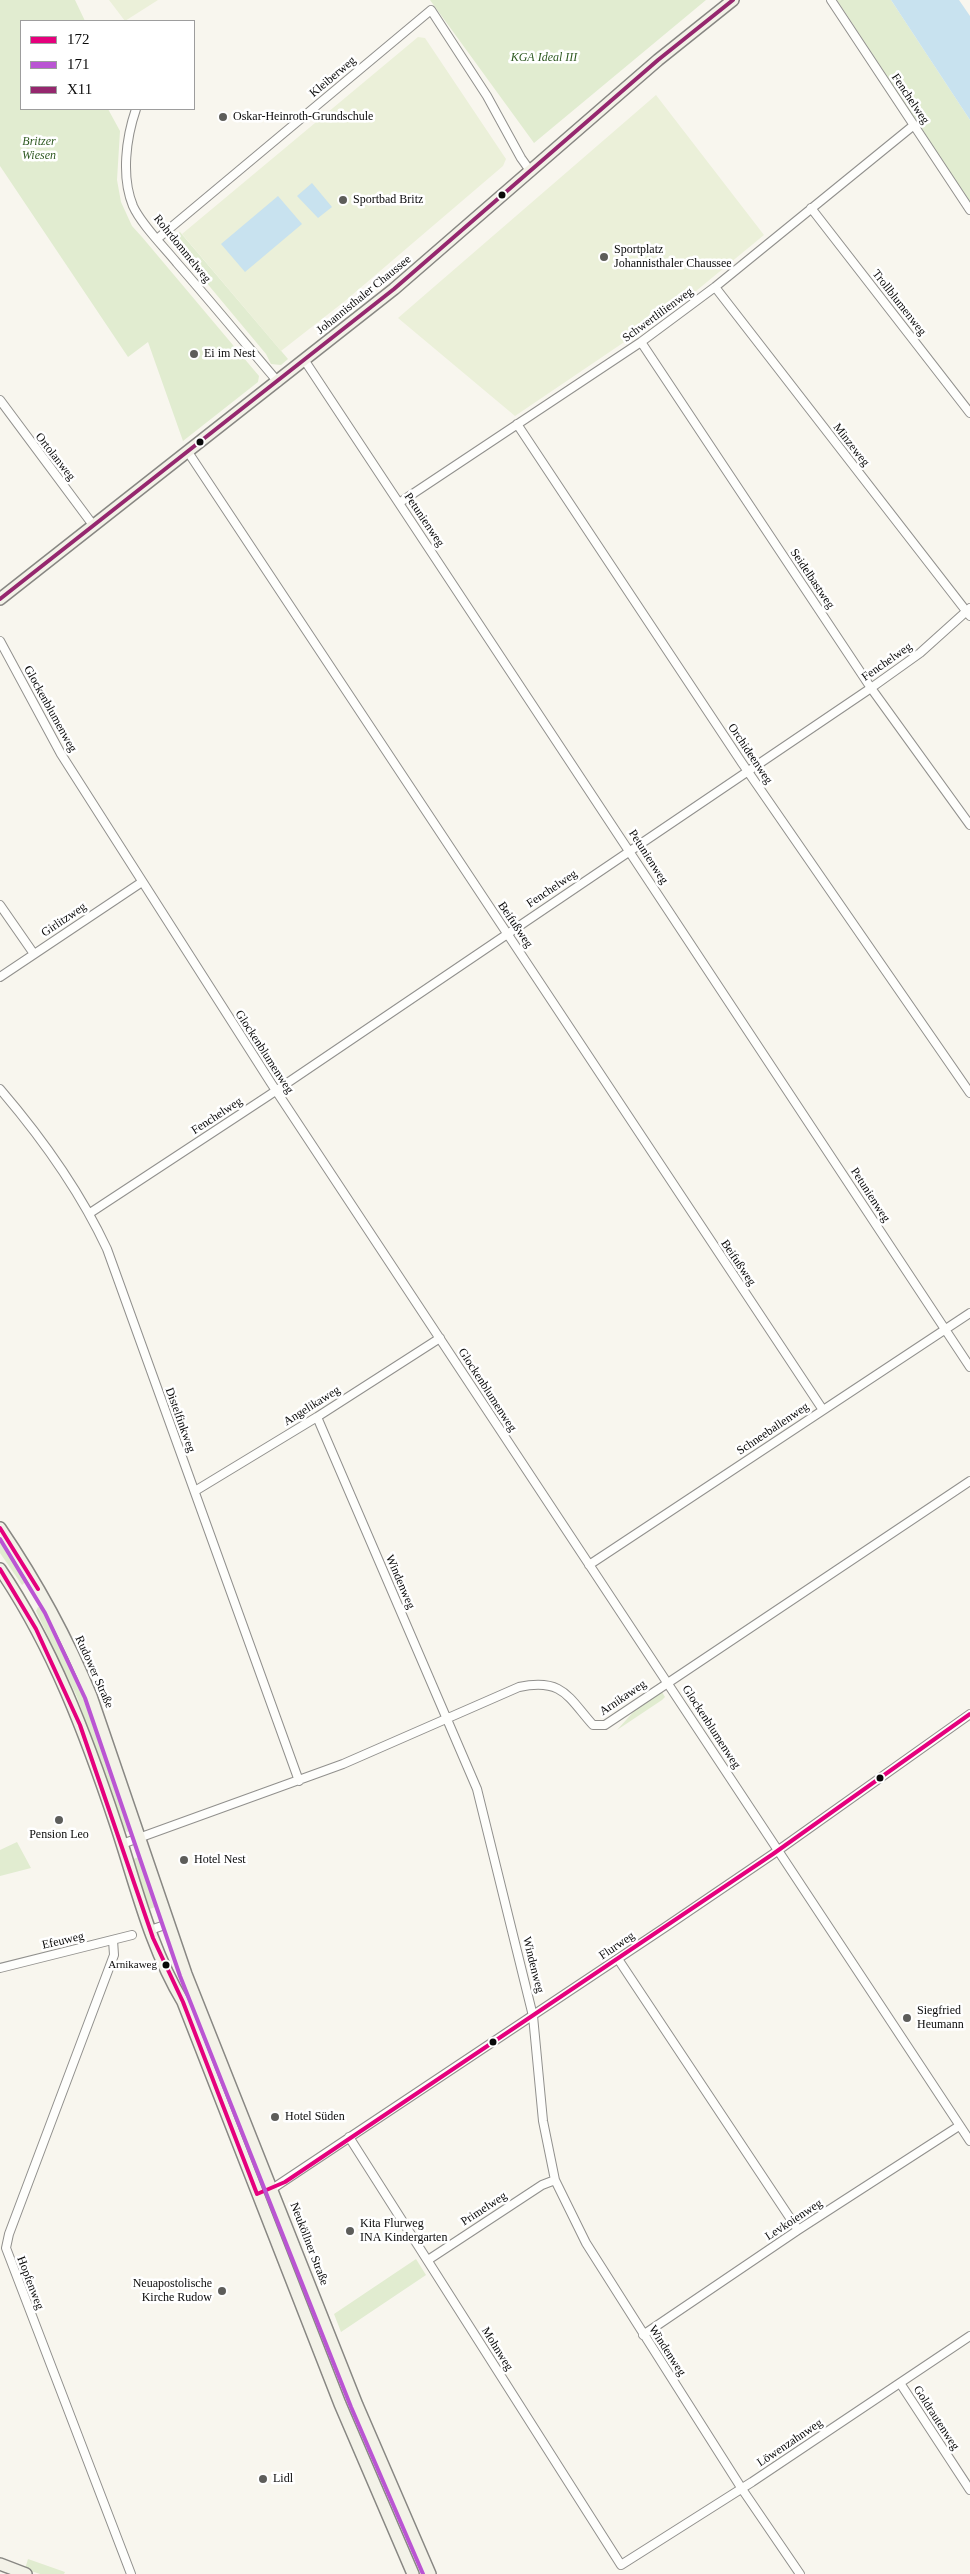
<!DOCTYPE html>
<html>
<head>
<meta charset="utf-8">
<style>
  body { margin:0 }
  #map { position:relative; width:970px; height:2574px; overflow:hidden; background:#f8f6ee; font-family:"Times New Roman",serif }
  canvas { display:block }
  .legend { position:absolute; left:20px; top:20px; width:175px; height:90px; box-sizing:border-box; background:#fff; border:1px solid #9d9d9d; margin:0; padding:6px 9px; list-style:none; font-size:15px; color:#0a0a0a }
  .legend li { display:flex; align-items:center; gap:10px; height:25px }
  .legend b { width:25px; border:1px solid #9d9d9d }
</style>
</head>
<body>
<div id="map">
<canvas width="970" height="2574"></canvas>
<ul class="legend">
<li><b style="height:6px;background:#e5007d"></b>172</li>
<li><b style="height:6px;background:#ba55d3"></b>171</li>
<li><b style="height:6px;background:#95276e"></b>X11</li>
</ul>
</div>
<script>
const ctx = document.querySelector('canvas').getContext('2d');
ctx.lineJoin = 'round';
function paint(path, color) { ctx.fillStyle = color; ctx.fill(path, 'evenodd'); }
function strokePath(path, color, width, dash) { ctx.strokeStyle = color; ctx.lineWidth = width; ctx.lineCap = dash ? 'butt' : 'round'; ctx.setLineDash(dash || []); ctx.stroke(path); }
function label(font, color, halo, rows, align = 'center') {
  ctx.font = font + ' "Times New Roman",serif'; ctx.lineWidth = 5; ctx.setLineDash([]); ctx.textBaseline = 'middle'; ctx.strokeStyle = halo; ctx.fillStyle = color; for (const [text, x, y, turn = 0] of rows) {
    ctx.save(); ctx.translate(x, y); ctx.rotate((+turn || 0) * Math.PI / 180); ctx.textAlign = isNaN(turn) ? turn : align; if (halo) ctx.strokeText(text, 0, 0); ctx.fillText(text, 0, 0); ctx.restore();
  }
}
paint(new Path2D(`
  M0,0h75l10,21h-64v88h87l12,22 -3,49 4,22 11,24 10,11 117,139 -1,6 -75,59 -35,-99 -20,15 -128,-191z
  M430,0h276l-172,143z
  M837,0h54l79,120v82z
  M180,232l108,127 -7,6 -10,-1 -5,-10 -96,-115z
  M0,1542l26,40 -4,3 -22,-32z
  M38,1607l3,1 41,87 48,136 -3,1 -4,-5 -46,-130 -41,-86z
  M662,1692l3,5 -3,3 -45,30 19,-21z
  M17,1842l14,26 -31,8v-26z
  M139,1857l16,50 -5,2 -17,-50z
  M416,2259l10,16 -85,57 -7,-18z
  M28,2559l37,13 -1,2h-24l-15,-5z`), '#e1ecd0');
paint(new Path2D(`
  M109,0h49l-33,21z
  M418,37l7,1 81,121 -3,7 -158,135 -64,50 -99,-117z
  M656,95l108,140 -85,70 -164,111 -117,-98z`), '#ebf0d9');
paint(new Path2D(`
  M891,0h68l11,16v104z
  M312,183l20,24 -14,11 -21,-22z
  M278,196l24,28 -57,48 -24,-28z`), '#c8e2ef');
const street = new Path2D(`
  M831,0l139,210
  M136,109c-10,29 -15,68 -3,97 8,18 31,41 44,57 34,39 67,79 101,119
  M811,208l159,205
  M157,239l274,-229 56,86 34,62 10,14
  M715,287l255,329
  M641,342l230,346 99,137
  M305,361l665,1006
  M0,400l93,125
  M517,424l225,339 228,330
  M188,452l635,958
  M399,503l242,-161 74,-55 199,-162
  M0,641l61,113 210,329 699,1058
  M0,905l34,49
  M0,977l142,-95
  M0,1089c42,49 79,100 107,160l192,532
  M90,1213l178,-117 603,-408 49,-35 50,-45
  M317,1417l160,372 56,227 10,105 12,59 31,63 156,246 58,85
  M195,1491l122,-74 123,-79
  M589,1565l381,-252
  M122,1844l221,-80 176,-77c44,-9 49,10 74,38h12l365,-244
  M150,1930l18,-6
  M113,1940l1,15 -105,279 -3,14 125,326
  M618,1959l180,271
  M0,1968l132,-33
  M349,2137l272,428
  M272,2189l392,-261 109,-74 197,-140
  M428,2260l114,-75 13,-5
  M643,2335l155,-105 161,-104
  M900,2383l70,107
  M621,2565l131,-83 218,-146`);
const secondary = new Path2D(`
  M0,599l394,-310 264,-229 75,-60
  M0,1528c36,53 67,109 91,168l95,278 171,431 73,169
  M0,1569c53,78 86,166 116,256 20,60 34,122 67,177l157,402 73,170
  M0,2564l26,10`);
strokePath(street, '#91908d', 10);
strokePath(secondary, '#888783', 14);
strokePath(street, '#fefefc', 8);
strokePath(secondary, '#f3f2e8', 11);
strokePath(new Path2D(`
  M0,1528l38,61
  M0,1569l36,60 44,96 73,213 30,64 74,192 28,-12 488,-328 197,-140`), '#e5007d', 4);
strokePath(new Path2D(`
  M0,1539l45,74 40,85 95,278 171,431 72,167`), '#ba55d3', 4);
strokePath(new Path2D(`
  M0,599l394,-310 264,-229 75,-60`), '#95276e', 4);
for (const [x, y, r, color] of [
  [223,117,5,"#5d5d5a"],
  [502,195,4.5,"#0a0a0a"],
  [343,200,5,"#5d5d5a"],
  [604,257,5,"#5d5d5a"],
  [194,354,5,"#5d5d5a"],
  [200,442,4.5,"#0a0a0a"],
  [880,1778,4.5,"#0a0a0a"],
  [59,1820,5,"#5d5d5a"],
  [184,1860,5,"#5d5d5a"],
  [166,1965,4.5,"#0a0a0a"],
  [907,2018,5,"#5d5d5a"],
  [493,2042,4.5,"#0a0a0a"],
  [275,2117,5,"#5d5d5a"],
  [350,2231,5,"#5d5d5a"],
  [222,2291,5,"#5d5d5a"],
  [263,2479,5,"#5d5d5a"]
]) { const dot = new Path2D(); dot.arc(x, y, r, 0, 2 * Math.PI); ctx.fillStyle = color; ctx.fill(dot); strokePath(dot, '#fff', 2); }
label('11px', '#0a0a0a', '#fff', [
  ["Arnikaweg",157,1965]
], 'right');
label('italic 12px', '#2f5a22', '#fff', [
  ["KGA Ideal III",544,58],
  ["Britzer",39,142],
  ["Wiesen",39,156]
]);
label('12px', '#0a0a0a', '#fff', [
  ["Kleiberweg",333,77,-40],
  ["Fenchelweg",910,99,56],
  ["Rohrdommelweg",182,249,51],
  ["Johannisthaler Chaussee",364,295,-39],
  ["Trollblumenweg",899,303,52],
  ["Schwertlilienweg",658,315,-36],
  ["Minzeweg",851,445,52],
  ["Ortolanweg",55,457,52],
  ["Petunienweg",424,520,56],
  ["Seidelbastweg",812,579,56],
  ["Fenchelweg",887,662,-35],
  ["Glockenblumenweg",50,709,61],
  ["Orchideenweg",750,754,56],
  ["Petunienweg",648,857,57],
  ["Fenchelweg",552,889,-34],
  ["Girlitzweg",64,920,-34],
  ["Beifußweg",515,925,56],
  ["Glockenblumenweg",264,1052,57],
  ["Fenchelweg",217,1116,-33],
  ["Petunienweg",870,1195,57],
  ["Beifußweg",738,1263,56],
  ["Glockenblumenweg",487,1390,57],
  ["Angelikaweg",312,1406,-32],
  ["Distelfinkweg",180,1420,70],
  ["Schneeballenweg",773,1429,-34],
  ["Windenweg",400,1582,67],
  ["Rudower Straße",94,1672,66],
  ["Arnikaweg",623,1698,-34],
  ["Glockenblumenweg",711,1727,57],
  ["Efeuweg",63,1941,-13],
  ["Flurweg",617,1946,-34],
  ["Windenweg",533,1965,76],
  ["Primelweg",484,2209,-33],
  ["Levkoienweg",794,2220,-33],
  ["Neuköllner Straße",309,2244,69],
  ["Hopfenweg",30,2283,69],
  ["Mohnweg",497,2349,58],
  ["Windenweg",667,2351,57],
  ["Goldrautenweg",936,2418,57],
  ["Löwenzahnweg",790,2443,-34]
]);
label('12px', '#0a0a0a', '#fff', [
  ["Oskar-Heinroth-Grundschule",233,117],
  ["Sportbad Britz",353,200],
  ["Sportplatz",614,250],
  ["Johannisthaler Chaussee",614,264],
  ["Ei im Nest",204,354],
  ["Pension Leo",59,1835,"center"],
  ["Hotel Nest",194,1860],
  ["Siegfried",917,2011],
  ["Heumann",917,2025],
  ["Hotel Süden",285,2117],
  ["Kita Flurweg",360,2224],
  ["INA Kindergarten",360,2238],
  ["Neuapostolische",212,2284,"right"],
  ["Kirche Rudow",212,2298,"right"],
  ["Lidl",273,2479]
], 'left');
</script>
</body>
</html>
